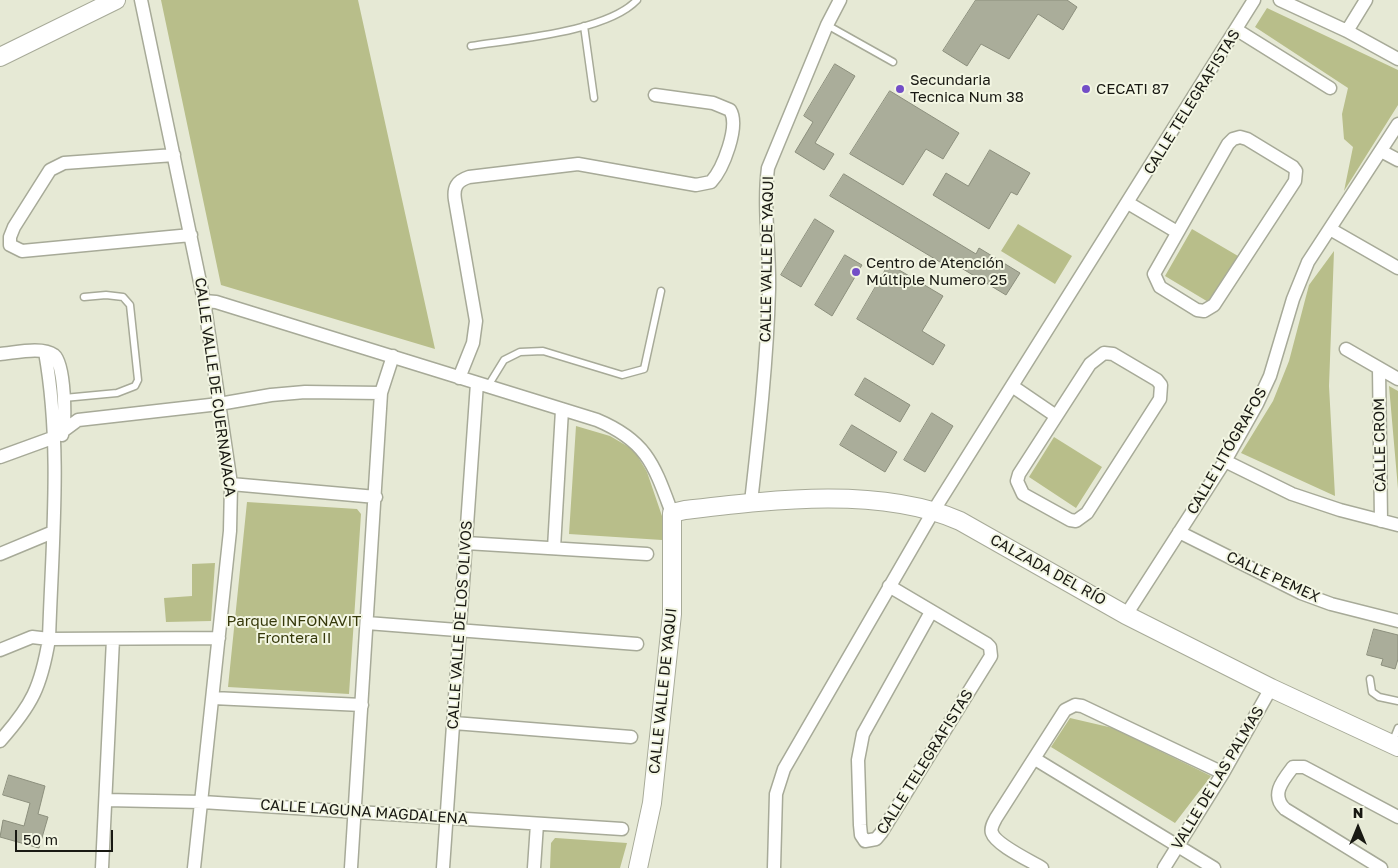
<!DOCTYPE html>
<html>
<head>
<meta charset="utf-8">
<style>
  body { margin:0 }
  #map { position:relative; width:1398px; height:868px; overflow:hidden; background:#e6e9d5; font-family:"Golos Text",sans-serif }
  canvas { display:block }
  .north { position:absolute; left:1333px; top:803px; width:50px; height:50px; -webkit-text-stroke:4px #f3f6e3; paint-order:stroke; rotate:0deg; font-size:14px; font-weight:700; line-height:20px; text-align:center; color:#191913 }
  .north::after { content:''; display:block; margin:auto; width:18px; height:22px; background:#191913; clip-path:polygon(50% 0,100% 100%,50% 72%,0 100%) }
  .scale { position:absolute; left:15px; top:830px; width:98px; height:22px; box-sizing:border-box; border:2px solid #191913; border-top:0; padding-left:6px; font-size:15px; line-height:18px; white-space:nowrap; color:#191913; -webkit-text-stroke:4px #f3f6e3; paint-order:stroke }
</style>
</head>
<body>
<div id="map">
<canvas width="1398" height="868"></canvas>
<div class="north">N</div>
<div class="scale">50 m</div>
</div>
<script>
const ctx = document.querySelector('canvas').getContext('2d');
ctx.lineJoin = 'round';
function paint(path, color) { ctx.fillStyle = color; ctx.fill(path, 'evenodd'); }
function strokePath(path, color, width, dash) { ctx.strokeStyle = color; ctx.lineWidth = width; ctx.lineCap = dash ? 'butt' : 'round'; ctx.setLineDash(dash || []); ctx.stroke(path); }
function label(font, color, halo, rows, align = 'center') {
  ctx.font = font + ' "Golos Text",sans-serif'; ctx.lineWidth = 4; ctx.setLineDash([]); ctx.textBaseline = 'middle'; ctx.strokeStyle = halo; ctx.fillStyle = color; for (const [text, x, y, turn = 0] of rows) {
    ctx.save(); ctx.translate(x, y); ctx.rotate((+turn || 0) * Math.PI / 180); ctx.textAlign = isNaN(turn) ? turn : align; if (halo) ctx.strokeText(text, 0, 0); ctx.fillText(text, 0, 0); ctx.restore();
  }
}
paint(new Path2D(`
  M161,0h197l77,349 -214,-64z
  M1267,8l131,62v35l-54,86 9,-44 -9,-8 -2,-25 6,-26 -93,-61z
  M1018,224l54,32 -17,28 -54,-33z
  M1192,229l46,27 -28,47 -45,-27z
  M1334,251l-5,135 6,110 -94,-43 32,-52 16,-40 20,-76z
  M1389,386l9,5v98z
  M576,426l34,10 24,14 13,22 16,47 -1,21 -93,-6z
  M1054,437l48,30 -26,41 -47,-31z
  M247,502l110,7 4,5 -12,180 -121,-7z
  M215,563l-4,58 -45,1 -2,-24 28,-2v-32z
  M1070,718l43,10 98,48 -36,47 -124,-76z
  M555,838h1l71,5 -7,25h-70l1,-25z`), '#b8be8a');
const building = new Path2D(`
  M976,0h91l10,7 -14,23 -25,-16 -29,45 -28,-15 -14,22 -24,-15z
  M835,64l20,12 -40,67 19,11 -10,16 -29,-18 18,-30 -9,-6z
  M890,91l69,42 -16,26 -17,-10 -23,36 -53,-31z
  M990,150l40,23 -13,22 -6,-3 -22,37 -56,-34 13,-22 22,13z
  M844,174l132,80 3,-6 41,25 -14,22 -53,-32 -3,5 -120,-72z
  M815,219l19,12 -33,56 -20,-12z
  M845,255l17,10 -30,51 -17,-11z
  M889,264l54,32 -21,35 23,14 -12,20 -76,-46z
  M865,378l45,27 -10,17 -45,-27z
  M932,413l21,13 -28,46 -21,-12z
  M852,425l45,27 -12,20 -45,-27z
  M1374,629l24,6v24l-3,10 -14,-4 2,-6 -16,-4z
  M9,775l36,11 -7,28 10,3 -9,31 -39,-11 3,-17 21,6 6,-23 -27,-8z`);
paint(building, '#aaad9a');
strokePath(building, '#8c8f7d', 1);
const lane = new Path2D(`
  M827,25l66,37
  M584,26l10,72
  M471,46c44,-7 136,-14 166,-46
  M488,386l16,-26 16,-8 23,-1 79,24 22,-6 17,-78
  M64,398l53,-5 18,-7 3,-6 -8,-75 -7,-8 -17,-2 -22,2
  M1370,679l2,13 7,5 19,4
  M1392,743l6,-15`);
const street = new Path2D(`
  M141,0l63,301 27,183 -1,47 -36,337
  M1280,0l67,31 51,28
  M1237,30l93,58
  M1347,31l19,-31
  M1240,137l7,2 46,28 3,4 -1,10 -81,124 -10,6 -7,-1 -37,-23 -6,-13 74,-130 5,-5z
  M1381,151l17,9
  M174,155l-110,8 -14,7 -36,57 -4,10v8l12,6 169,-16
  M1128,203l49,29
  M1330,229l68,39
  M204,301l12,1 381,118c50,21 57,45 75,93
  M1346,349l52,30
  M1104,353l9,1 44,26 4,5 -1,14 -73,114 -11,8 -6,-1 -47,-26 -6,-13 2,-7 71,-110z
  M0,354c14,-1 42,-8 54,1 11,9 12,67 8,80
  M1379,368l2,153
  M459,378l14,-35 3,-22 -21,-121c-2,-13 2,-19 14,-23l109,-13 118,21 15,-3c12,-13 29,-56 19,-72l-17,-7 -58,-8
  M1012,386l44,30
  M0,457l55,-20 23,-17 141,-16 52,-9 34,-3 76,1
  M1225,461l67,33 48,16 58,15
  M231,484l145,13
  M751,502c8,-70 16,-141 18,-212 1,-41 -6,-82 -1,-122l59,-143 13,-25
  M1179,532l122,61 30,11 67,17
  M466,543l181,11
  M554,548l8,-138
  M0,554l53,-22
  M889,586l98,58 3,3 1,9 -110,177 -5,6 -11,2 -4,-6 -1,-10 -2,-65 5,-26 68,-122
  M1126,615l99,-154 32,-57 13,-28 23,-77 15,-37 90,-138
  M367,623l270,21
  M0,650l32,-13 17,2 170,-1
  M213,698l149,7
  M454,723l177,14
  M0,741c32,-36 41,-54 49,-102 3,-96 13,-192 -4,-287
  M1035,759l179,109
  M106,800l96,2 420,27
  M102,868l11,-229
  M351,868l30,-475 12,-37
  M443,868l34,-485
  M534,868l3,-44
  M774,868l2,-74 8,-25 150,-259 320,-510
  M1042,868c-11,-7 -46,-23 -50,-35 -2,-5 2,-11 4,-15l69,-108 10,-5 7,1 141,67
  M1164,868l59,-95 48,-85
  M1381,868l-96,-59c-15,-14 -2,-29 8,-42h11l94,50`);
const secondary = new Path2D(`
  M0,57l116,-57
  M638,868l14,-65 20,-189v-101l13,-3c85,-10 194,-24 275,11l166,94 145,73 127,59`);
strokePath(lane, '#a7aa98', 9);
strokePath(street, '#a7aa98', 15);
strokePath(secondary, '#a7aa98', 20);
strokePath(lane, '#fff', 6);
strokePath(street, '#fff', 12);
strokePath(secondary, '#fff', 18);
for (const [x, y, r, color] of [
  [900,89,5,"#734ec7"],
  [1086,89,5,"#734ec7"],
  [856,272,5,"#734ec7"]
]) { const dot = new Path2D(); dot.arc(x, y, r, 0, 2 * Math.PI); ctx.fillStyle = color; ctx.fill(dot); strokePath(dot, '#f3f6e3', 2); }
label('15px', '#191913', '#f3f6e3', [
  ["Secundaria",910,80],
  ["Tecnica Num 38",910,97],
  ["CECATI 87",1096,89],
  ["Centro de Atención",866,263],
  ["Múltiple Numero 25",866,280]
], 'left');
label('15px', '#191913', '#f3f6e3', [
  ["CALLE TELEGRAFISTAS",1192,102,-58],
  ["CALLE VALLE DE YAQUI",767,259,-89],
  ["CALLE VALLE DE CUERNAVACA",215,387,82],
  ["CALLE CROM",1380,445,-91],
  ["CALLE LITÓGRAFOS",1227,451,-60],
  ["CALZADA DEL RÍO",1048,570,29],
  ["CALLE PEMEX",1273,577,25],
  ["CALLE VALLE DE LOS OLIVOS",460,625,-86],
  ["CALLE VALLE DE YAQUI",663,691,-84],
  ["CALLE TELEGRAFISTAS",925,762,-58],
  ["VALLE DE LAS PALMAS",1218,778,-59],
  ["CALLE LAGUNA MAGDALENA",364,812,4]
]);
label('15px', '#36390b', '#f3f6e3', [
  ["Parque INFONAVIT",294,621],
  ["Frontera II",294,638]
]);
</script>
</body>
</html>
